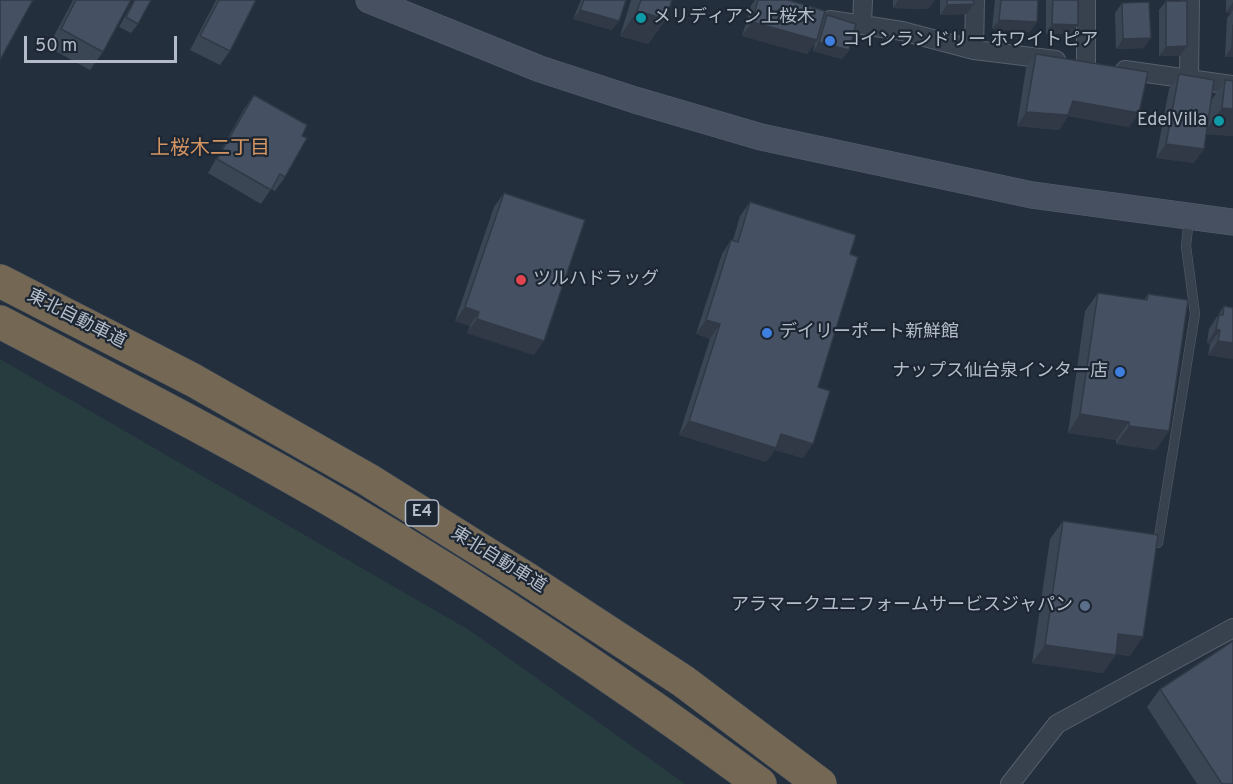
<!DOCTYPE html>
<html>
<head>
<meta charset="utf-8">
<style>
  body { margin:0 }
  #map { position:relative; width:1233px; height:784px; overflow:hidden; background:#242f3e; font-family:Overpass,sans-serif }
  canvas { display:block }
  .scale { position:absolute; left:24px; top:36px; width:153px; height:27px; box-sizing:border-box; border:3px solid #b4bcc9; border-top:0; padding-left:8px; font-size:18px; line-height:21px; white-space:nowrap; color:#b4bcc9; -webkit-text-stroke:4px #1d2633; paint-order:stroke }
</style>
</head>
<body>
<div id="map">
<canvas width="1233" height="784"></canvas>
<div class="scale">50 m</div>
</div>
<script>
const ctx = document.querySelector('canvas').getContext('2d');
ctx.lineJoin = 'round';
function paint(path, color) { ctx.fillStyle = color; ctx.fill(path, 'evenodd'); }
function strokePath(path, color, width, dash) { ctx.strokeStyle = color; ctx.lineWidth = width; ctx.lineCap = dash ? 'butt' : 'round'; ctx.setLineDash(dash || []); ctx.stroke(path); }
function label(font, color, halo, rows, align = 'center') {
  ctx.font = font + ' Overpass,"Noto Sans JP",sans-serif'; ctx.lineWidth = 4.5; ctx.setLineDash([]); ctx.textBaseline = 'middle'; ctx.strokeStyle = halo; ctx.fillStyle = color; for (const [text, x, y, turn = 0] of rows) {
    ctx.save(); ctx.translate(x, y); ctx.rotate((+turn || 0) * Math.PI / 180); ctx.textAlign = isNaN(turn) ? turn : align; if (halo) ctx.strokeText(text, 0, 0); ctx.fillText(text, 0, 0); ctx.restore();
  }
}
paint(new Path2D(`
  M0,359l469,271 216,154h-685z`), '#263c3f');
const lane = new Path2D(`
  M1158,543l37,-229 -9,-68 3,-27`);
const street = new Path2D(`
  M830,20l72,11 72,19 82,10
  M862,24l1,-24
  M974,50l1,-50
  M1086,63v-63
  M1125,70l108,15
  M1189,80l1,-80
  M1010,784l47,-60 176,-96`);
const secondary = new Path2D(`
  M369,0l171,69 95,31 126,37 271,58 201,27`);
const highway = new Path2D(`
  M0,281l193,99 174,99 160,100 156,102 137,103
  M0,322c117,61 234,121 348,188 142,84 279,176 412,274`);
strokePath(lane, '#565f6c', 10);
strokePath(street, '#565f6c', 20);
strokePath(secondary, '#565f6c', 27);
strokePath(highway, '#434c59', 34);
strokePath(lane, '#38414e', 9);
strokePath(street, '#38414e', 18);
strokePath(secondary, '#465061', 26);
strokePath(highway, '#746855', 33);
paint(new Path2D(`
  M73,0h58l-28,52 -13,18 -42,-23z
  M134,0h17l-13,24 -7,9 -12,-6z
  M216,0h40l-26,51 -10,14 -30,-15z
  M581,0h45l-14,30 -39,-11z
  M631,0h41l-6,19 -18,25 -28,-8z
  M755,0h33l34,22 5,-7 22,35 -7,9 -29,-8 2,-8 -8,11 -65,-18 9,-30z
  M893,0h42l-7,9 -35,-1z
  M940,0h33l1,4 -7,10 -27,1z
  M995,0h43l-1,22 -7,10 -38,-3z
  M1046,0h32l-7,34h-25z
  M1226,0h7v57h-8l2,-39 4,-5 -5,-1z
  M1166,1l21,45 -7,10h-21v-46z
  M1122,3l22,45 -28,1 -1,-36z
  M1036,54l103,59 -10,14 -61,-11 -9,14 -42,-4 9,-58z
  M1179,74l32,27 14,-21 8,56 -27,-2 -12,29 -38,-5 13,-69z
  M254,95l48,41 -17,41 -10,14 -4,-2 -10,15 -53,-31 36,-64z
  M504,193l30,162 -67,-22 3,-7 -15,-5 39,-114z
  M750,202l100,52 -32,133 -15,71 -28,-8 -9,12 -87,-27 31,-96 -14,-5 26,-80 9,-14h2l7,-24z
  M1098,293l46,7 4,-6 8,156 -40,-6v-4l-48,-7 17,-122z
  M1224,306l9,2v51l-25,-4 2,-11 -3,-1 2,-14z
  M1063,521l67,135 -14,-2 -13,19 -71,-10 18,-124z
  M1160,689l73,95h-36l-50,-77z`), '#3b4654');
paint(new Path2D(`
  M898,0h37l-7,9 -35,-1z
  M1233,2v8l-2,3 -5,-1z
  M974,4l-7,10 -27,1 7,-10z
  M580,10l39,11 -7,9 -39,-11z
  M637,11l29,8 -18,25 -28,-8z
  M999,20l38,2 -7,10 -38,-3z
  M752,22l65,18 -10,14 -65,-18z
  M1052,24l26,1 -7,9h-25z
  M1151,38l-7,10 -28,1 7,-10z
  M819,42l30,8 -7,9 -29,-8z
  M1187,46l-7,10h-21l7,-9z
  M1232,47h1v10h-8z
  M1073,101l66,12 -10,14 -61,-11 -9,14 -42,-4 9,-14z
  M1222,108l11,1v27l-29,-3z
  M1166,144l38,5 -10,14 -38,-5z
  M465,307l14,5 -9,14 -15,-5z
  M477,319l67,22 -10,14 -67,-22z
  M706,320l14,4 -10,15 -14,-5z
  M1216,329l4,1 -10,14 -3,-1z
  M1218,341l15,2v16l-25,-4z
  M1080,414l49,8 -13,18 -48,-7z
  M689,421l92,13 32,10 -10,14 -28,-8 -9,12 -87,-27z
  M1129,426l40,5 -13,19 -40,-6z
  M1118,634l25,3 -13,19 -24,-4z
  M1045,645l71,10 -13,18 -71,-10z`), '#303945');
const building = new Path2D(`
  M0,0h33l-33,60z
  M76,0h55l-28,52 -42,-23z
  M135,0h16l-13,24 -12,-7z
  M219,0h37l-26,51 -30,-15z
  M584,0h42l-7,21 -39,-11z
  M641,0h31l-6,19 -29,-8z
  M758,0h30l37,11 -8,29 -65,-18z
  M947,0h26l1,4 -27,1z
  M1001,0h37l-1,22 -38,-2z
  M1053,0h25v25l-26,-1z
  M1166,1h21v45l-21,1z
  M1149,2l2,36 -28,1 -1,-36z
  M827,15l29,9 -7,26 -30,-8z
  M1233,25v22h-1z
  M1036,54l112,18 -9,41 -66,-12 -5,14 -42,-3z
  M1179,74l35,6 -10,69 -38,-5z
  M1225,80l8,1v28l-11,-1z
  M254,95l53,30 -5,11 5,2 -22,39 -5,-3 -9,16 -54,-31z
  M504,193l81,27 -41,121 -67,-22 2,-7 -14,-5z
  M750,202l106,33 -6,19 8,3 -40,130 12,4 -17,53 -32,-10 -5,14 -87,-27 31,-97 -14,-4 25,-80 7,2z
  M1098,293l49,7 1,-6 40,6 -19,131 -40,-5v-4l-49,-8z
  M1224,306l9,2v35l-15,-2 2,-11 -4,-1 3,-14h4z
  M1063,521l95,14 -15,102 -25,-3 -2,21 -71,-10z
  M1233,641v143h-11l-62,-95z`);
paint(building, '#455162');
strokePath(building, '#303945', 1.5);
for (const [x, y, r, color] of [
  [641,18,6,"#0f9aa8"],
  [830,41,6,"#3f7fe0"],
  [1219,121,6,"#0f9aa8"],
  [521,280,6,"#e0444e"],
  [767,333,6,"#3f7fe0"],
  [1120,372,6,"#3f7fe0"],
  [1085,606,6,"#5c6f8a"]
]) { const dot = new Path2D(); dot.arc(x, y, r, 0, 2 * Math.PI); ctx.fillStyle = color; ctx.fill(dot); strokePath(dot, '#1d2633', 2); }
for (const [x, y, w] of [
  [422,513,33]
]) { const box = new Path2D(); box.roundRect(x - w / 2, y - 13, w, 26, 4.5); ctx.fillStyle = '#1d2633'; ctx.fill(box); strokePath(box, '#b4bcc9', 1.5); }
label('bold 16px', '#b4bcc9', null, [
  ["E4",422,513]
]);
label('18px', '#b4bcc9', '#1d2633', [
  ["メリディアン上桜木",653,18],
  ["コインランドリー ホワイトピア",842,41],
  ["EdelVilla",1207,121,"right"],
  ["ツルハドラッグ",533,280],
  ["デイリーポート新鮮館",779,333],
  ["ナップス仙台泉インター店",1108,372,"right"],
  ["アラマークユニフォームサービスジャパン",1073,606,"right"]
], 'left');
label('18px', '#b4bcc9', '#1d2633', [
  ["東北自動車道",76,320,27],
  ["東北自動車道",498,561,32]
]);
label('20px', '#d59563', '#1d2633', [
  ["上桜木二丁目",210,150]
]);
</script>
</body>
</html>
